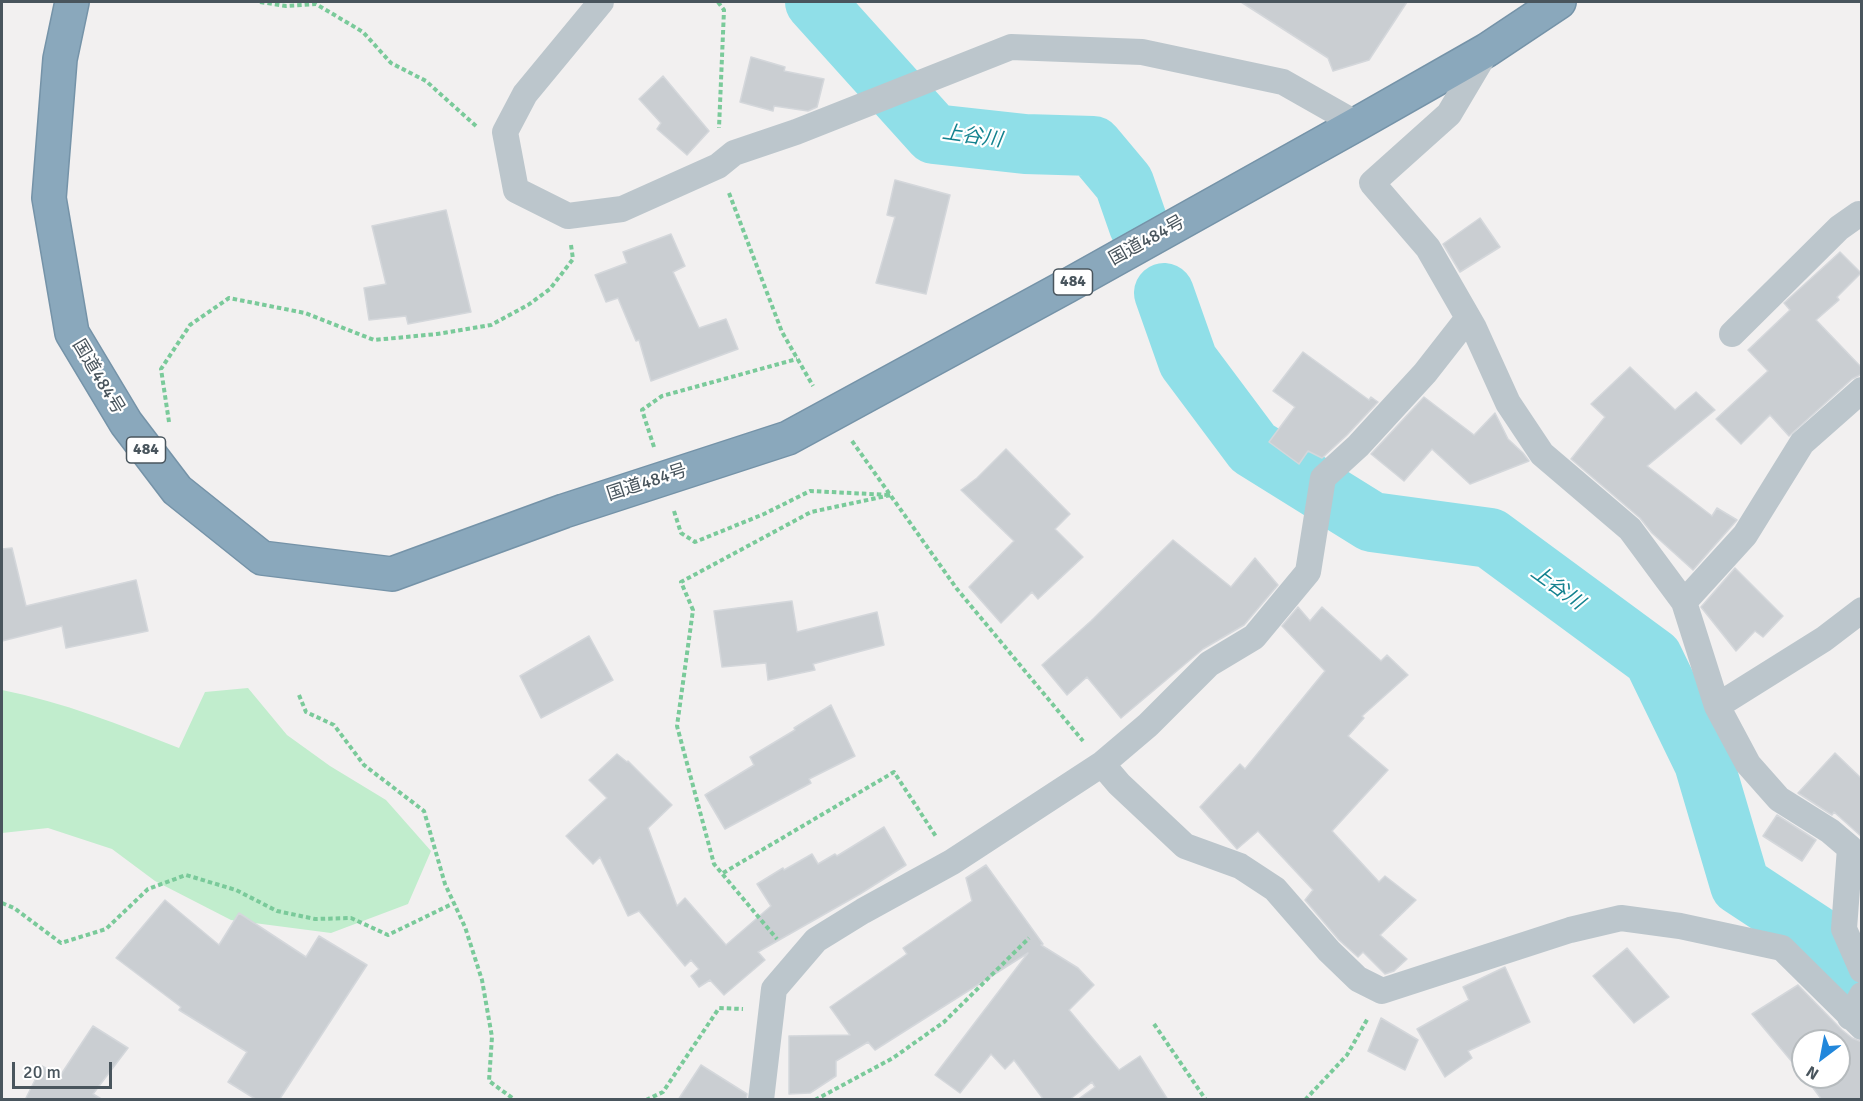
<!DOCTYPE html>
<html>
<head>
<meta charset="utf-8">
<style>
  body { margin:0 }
  #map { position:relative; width:1863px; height:1101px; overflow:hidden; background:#f2f0f0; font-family:Signika,sans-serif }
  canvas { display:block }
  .frame { position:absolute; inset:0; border:3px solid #49555d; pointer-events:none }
  .north { position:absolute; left:1791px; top:1029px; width:60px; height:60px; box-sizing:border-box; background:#fff; border:2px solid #b6bbbe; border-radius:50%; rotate:212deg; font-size:16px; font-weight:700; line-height:24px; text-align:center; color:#49555d }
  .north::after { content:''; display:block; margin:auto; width:21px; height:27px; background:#2287db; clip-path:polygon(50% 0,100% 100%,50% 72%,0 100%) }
  .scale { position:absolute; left:12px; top:1062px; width:100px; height:27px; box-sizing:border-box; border:3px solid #49555d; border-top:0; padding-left:8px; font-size:18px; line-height:21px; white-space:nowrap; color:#49555d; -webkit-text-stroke:4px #fff; paint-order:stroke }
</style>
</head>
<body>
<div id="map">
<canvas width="1863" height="1101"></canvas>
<div class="frame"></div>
<div class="north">N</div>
<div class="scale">20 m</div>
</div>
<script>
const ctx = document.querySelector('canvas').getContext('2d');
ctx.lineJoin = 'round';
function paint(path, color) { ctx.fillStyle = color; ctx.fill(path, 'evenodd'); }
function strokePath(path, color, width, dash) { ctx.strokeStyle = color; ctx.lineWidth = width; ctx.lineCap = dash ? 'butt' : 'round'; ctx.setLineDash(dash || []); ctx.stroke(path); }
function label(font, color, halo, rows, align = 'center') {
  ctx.font = font + ' Signika,"Noto Sans JP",sans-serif'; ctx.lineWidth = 4.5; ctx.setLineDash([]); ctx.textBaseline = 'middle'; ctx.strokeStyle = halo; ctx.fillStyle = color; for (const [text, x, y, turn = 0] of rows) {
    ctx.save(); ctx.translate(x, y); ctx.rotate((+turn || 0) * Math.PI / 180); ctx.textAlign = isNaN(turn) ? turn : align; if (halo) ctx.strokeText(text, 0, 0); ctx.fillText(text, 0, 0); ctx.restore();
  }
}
paint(new Path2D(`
  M248,688l39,47 43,31 56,34 45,51 -23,53 -77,29 -100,-13 -76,-39 -43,-32 -64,-21 -46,5v-143c61,12 119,35 177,58l26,-56z`), '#c1edcd');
strokePath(new Path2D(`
  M815,2l119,132 91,10 68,2 31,37 15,43
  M1164,293l24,68 65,87 119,74 118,16 163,120 51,105 36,122 79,52 43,51`), '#90dfe8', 60);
const building = new Path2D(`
  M1241,2h166l-38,58 -36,11 -5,-13z
  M751,57l34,10 -1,4 40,8 -7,28 -9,4 -34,-5 -1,5 -33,-9z
  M663,76l46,55 -22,24 -30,-26 4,-6 -22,-24z
  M895,180l55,15 -24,99 -50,-11 19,-66 -8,-2z
  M446,210l25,102 -63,12 -2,-8 -37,4 -5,-32 22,-4 -14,-58z
  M1480,218l20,29 -40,25 -17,-28z
  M671,234l14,32 -12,6 26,56 27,-9 12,30 -87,32 -12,-41 -3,1 -18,-43 -12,4 -11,-27 32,-12 -4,-11z
  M1840,252l21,21 -24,24 2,3 -23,20 46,48v6l-10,5 -63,57 -19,-21 -29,29 -25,-25 52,-48 -20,-21 42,-40 -6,-7z
  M1303,352l66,48 2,-3 7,5 -31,33 -25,23 -14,-7 -9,13 -30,-22 26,-35 -22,-16z
  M1630,367l45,43 21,-18 19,18 -68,56 65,50 5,-8 20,12 -44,50 -41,-37 -12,-15 -69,-59 34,-42 -14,-13z
  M1424,397l50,38 21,-22 13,26 15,14 6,8 -59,23 -38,-35 -28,32 -33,-27z
  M1006,449l64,65 -15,15 28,28 -45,42 -6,-7 -31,31 -32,-36 45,-46 -53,-51 16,-12z
  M1173,540l58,47 24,-29 23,27 -34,40 -41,24 -82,69 -34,-41 -20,18 -25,-30 49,-44z
  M12,548l14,58 110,-26 12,51 -82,17 -4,-22 -60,15v-92z
  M1735,568l48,48 -20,21 -8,-6 -19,20 -35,-44z
  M792,601l5,31 80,-20 7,33 -71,19 2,6 -47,10 -2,-17 -44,4 -8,-56z
  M1298,607l12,14 12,-14 59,54 6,-6 21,20 -46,41 2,2 -16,18 40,34 -56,61 47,51 6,-6 31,24 -36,35 27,24 -13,12 -9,3 -22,-22 -5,5 -19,-17 -34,-40 8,-10 -55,-59 -21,18 -37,-42 40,-43 5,5 80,-98 -43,-45z
  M589,636l24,44 -72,38 -21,-42z
  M831,705l24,51 -46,23 2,4 -86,46 -20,-34 49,-30 -4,-8 45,-27 -1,-2z
  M1835,753l27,26v58l-28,-25 -2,3 -34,-22z
  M617,754l10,8 1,-1 44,44 -24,23 29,78 8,-8 41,47 45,-39 -14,-22 26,-16 1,2 28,-16 6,10 17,-10 2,2 47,-29 22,38 -46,29 -102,58 7,8 -41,35 -14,-15 -11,7 -8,-11 8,-7 -8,-9 -6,6 -46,-55 -11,5 -28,-59 -7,7 -27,-28 41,-38 -18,-18z
  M1777,815l39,25 -14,21 -39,-25z
  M986,865l57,79 -2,1 37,23 16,17 -25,25 50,60 21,-14 28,44h-91l18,-13 -3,-5 -23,18h-25l-30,-40 -9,9 -14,-15 -31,39 -25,-18 93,-122 -153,97 -7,-8 -32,19v15l-26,17 -21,1v-58l61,-1 -20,-28 77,-53 -4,-6 69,-47 -6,-23z
  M165,900l54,45 20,-32 67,44 13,-21 48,29 -88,135h-22l-29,-18 19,-30 -68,-42 2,-3 -65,-49z
  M1627,948l42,49 -35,26 -41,-47z
  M1505,967l25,55 -62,29 4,7 -27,19 -28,-48 52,-29 -6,-13z
  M1798,985l44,45 10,8 10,4v58h-40l-17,-23h34v-36h-36v34l-51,-61z
  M1381,1018l37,22 -13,30 -37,-19z
  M93,1026l35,22 -35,46 10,6h-78l17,-34 18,10z
  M701,1065l46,29 -1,6h-68z`);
paint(building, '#caced2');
strokePath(building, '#d4d7db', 1.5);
const highway = new Path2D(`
  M72,2l-12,57 -11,139 23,135 54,90 51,67 85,68 130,16 172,-63 224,-73 279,-152 290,-162 130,-74 72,-48`);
strokePath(highway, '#7593a8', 36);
strokePath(new Path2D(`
  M260,2l26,4 30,-2 47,28 28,31 35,18 50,45
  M718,2l6,8 -5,118
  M729,193l53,139 31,54
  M169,422l-8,-53 29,-44 39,-27 76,15 69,27 63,-6 54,-9 37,-20 22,-16 23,-30 -2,-14
  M852,441l105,148 126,152
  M654,447l-12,-37 20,-14 135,-37
  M674,511l7,22 14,9 69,-28 46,-23 81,4 -80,17 -130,70 12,28 -16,116 37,138 63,75
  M299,695l7,17 28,13 30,40 60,46 21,73 20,43 17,53 10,57 -3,44 26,19
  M723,873l171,-101 43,66
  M2,903l12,5 47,35 45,-14 42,-40 38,-14 50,15 41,21 38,8 36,-1 37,17 66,-32
  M1154,1024l52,76
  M646,1100l17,-8 56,-84 24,1
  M815,1100l78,-42 51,-36 85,-84
  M1305,1100l42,-45 21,-37`), '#7aca9a', 4, [4.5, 3]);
strokePath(new Path2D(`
  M601,2l-76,92 -20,38 11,58 52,26 54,-7 96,-43 16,-13 62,-21 215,-85 131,5 141,30 74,42
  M1487,50l-38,64 -77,69 56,65 46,80 34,75 34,51 88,75 54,73 61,-67 57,-92 60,-53
  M1732,334l107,-106 20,-14 3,1
  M1684,602l33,104 31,58 31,35 51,32 20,17 -6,81 18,41
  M1717,706l107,-67 38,-29
  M1102,764l17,20 66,62 55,20 35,23 54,62 29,28 24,12 188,-61 51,-12 59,8 102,22 80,79
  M1850,1017l12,-22
  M761,1100l13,-111 42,-49 47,-29 89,-49 150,-98 46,-39 61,-61 45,-27 54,-65 15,-94 35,-32 67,-73 43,-55`), '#bcc6cc', 26);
strokePath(highway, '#8aa8bc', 33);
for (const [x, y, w] of [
  [1073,282,39],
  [146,450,39]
]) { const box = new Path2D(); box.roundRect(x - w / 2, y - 13, w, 26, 4.5); ctx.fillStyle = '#fff'; ctx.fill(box); strokePath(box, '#49555d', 1.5); }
label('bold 16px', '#49555d', null, [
  ["484",1073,282],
  ["484",146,450]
]);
label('18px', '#49555d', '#fff', [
  ["国道484号",1147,241,-29],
  ["国道484号",98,377,59],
  ["国道484号",647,483,-18]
]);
label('italic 20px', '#13828f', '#fff', [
  ["上谷川",972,137,8],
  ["上谷川",1557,588,36]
]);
</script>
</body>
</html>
